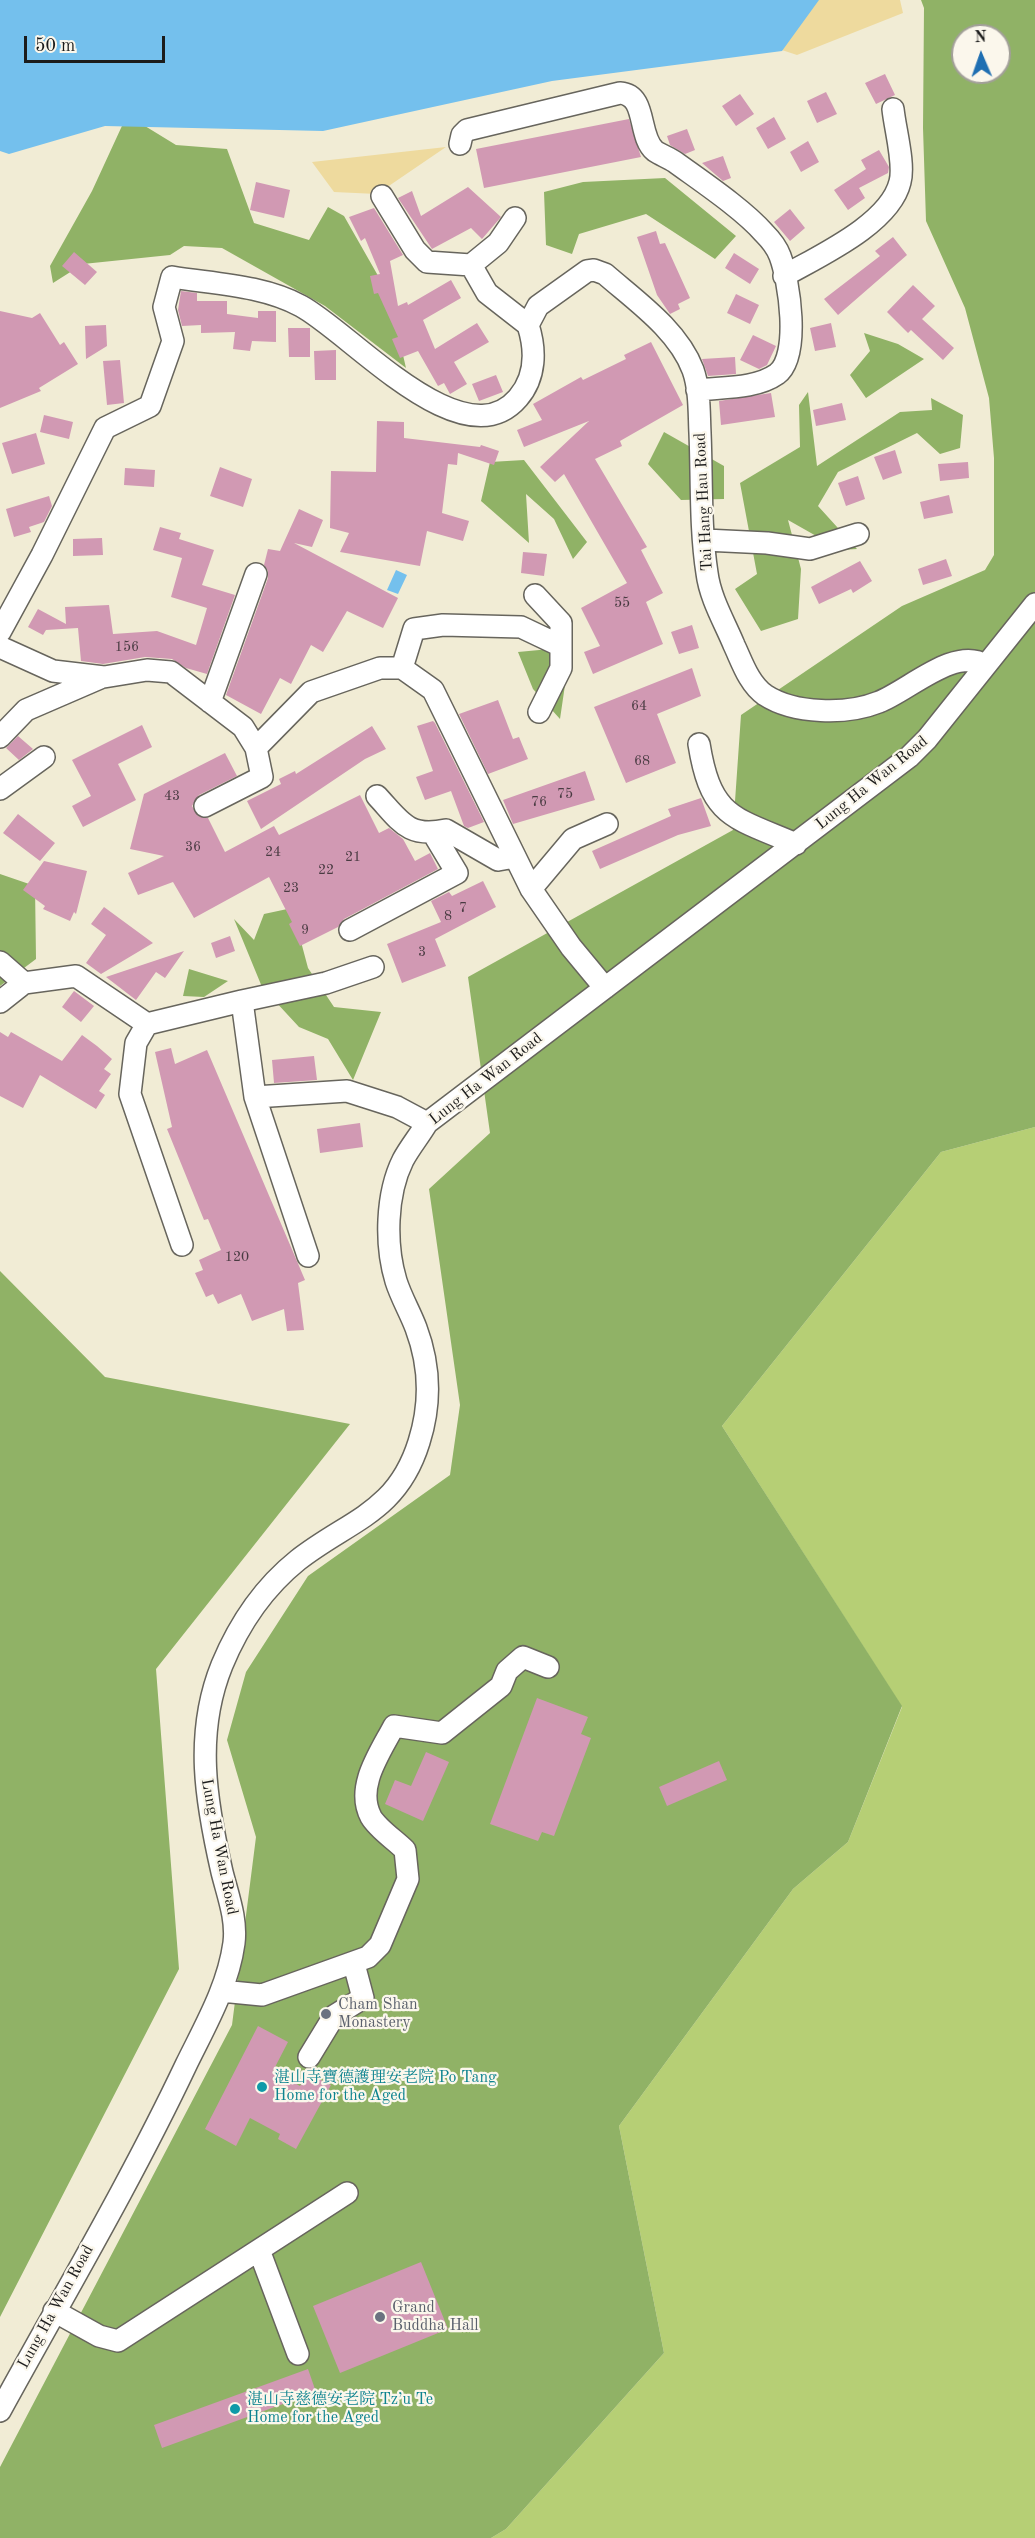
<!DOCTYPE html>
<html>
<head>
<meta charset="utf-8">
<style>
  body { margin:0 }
  #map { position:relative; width:1035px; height:2538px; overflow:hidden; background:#f1ecd5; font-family:"Old Standard TT",serif }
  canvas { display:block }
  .north { position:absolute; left:951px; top:24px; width:60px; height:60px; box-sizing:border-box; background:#fbf7ec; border:2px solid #a29f99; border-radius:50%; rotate:358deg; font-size:16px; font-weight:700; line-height:24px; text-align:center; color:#1c1c1c }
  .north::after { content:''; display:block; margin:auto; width:21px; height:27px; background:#1f6fb2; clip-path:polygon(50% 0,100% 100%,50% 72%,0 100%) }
  .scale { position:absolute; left:24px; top:36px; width:141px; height:27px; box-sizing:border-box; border:3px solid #1c1c1c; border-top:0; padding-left:8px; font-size:18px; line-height:21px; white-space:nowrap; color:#1c1c1c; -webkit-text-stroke:4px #fbf7ec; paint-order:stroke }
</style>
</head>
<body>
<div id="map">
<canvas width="1035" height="2538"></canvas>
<div class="north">N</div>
<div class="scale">50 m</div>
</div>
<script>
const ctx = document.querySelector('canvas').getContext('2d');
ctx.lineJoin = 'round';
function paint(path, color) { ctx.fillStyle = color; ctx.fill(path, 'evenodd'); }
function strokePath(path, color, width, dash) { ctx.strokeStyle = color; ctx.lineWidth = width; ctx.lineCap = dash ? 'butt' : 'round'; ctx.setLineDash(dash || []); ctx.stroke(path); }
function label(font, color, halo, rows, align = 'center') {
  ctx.font = font + ' "Old Standard TT","Noto Serif TC",serif'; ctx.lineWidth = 4.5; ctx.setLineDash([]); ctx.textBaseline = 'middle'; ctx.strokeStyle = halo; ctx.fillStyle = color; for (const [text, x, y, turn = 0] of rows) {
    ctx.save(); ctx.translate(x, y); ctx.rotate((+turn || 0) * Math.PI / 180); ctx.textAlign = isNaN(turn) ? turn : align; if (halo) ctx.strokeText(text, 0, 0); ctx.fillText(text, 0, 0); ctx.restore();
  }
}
paint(new Path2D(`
  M1035,1127v1411h-544l15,-9 158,-176 -45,-227 174,-237 55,-47 54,-135 -180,-281 219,-274z`), '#b6cf75');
paint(new Path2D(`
  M921,0h114v1127l-94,25 -219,274 180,280 -54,136 -55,47 -174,237 45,227 -158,176 -15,9h-491v-71l232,-442 24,-188 -29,-97 19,-68 62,-96 142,-101 10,-70 -31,-216 61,-56 -22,-156 265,-147 8,-115 161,-109 83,-36 9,-15v-97l-5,-60 -24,-90 -39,-87 -3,-93 1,-120zM963,36h36v36h-36z
  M127,115l49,30 51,4 27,74 55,17 19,-33 16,9 45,79 17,73 -81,-62 -103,-58 -38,-2 -14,9 -87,9 -30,19 -3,-17 42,-75z
  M665,178l71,58 -21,23 -69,-45 -67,20 -7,20 -26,-9 -2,-53 39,-10z
  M864,333l34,11 26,15 -58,39 -16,-23 20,-24z
  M808,392l9,74 83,-54 32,-2 -1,-12 32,17 -3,33 -20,6 -23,-21 -79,39 -20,34 39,43 -16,1 -53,-30 13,49 -3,50 -37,12 -26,-42 22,-15 -17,-91 60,-36 -1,-42z
  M664,432l60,34v33l-43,1 -33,-36z
  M524,460l63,82 -14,17 -19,-40 -28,-25 3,49 -48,-42 9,-39z
  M550,649l15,36 -5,34 -27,-30 -15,-37z
  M0,874l35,12 1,73 -36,27z
  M292,908l16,60 26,39 47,5 -28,68 -25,-41 -29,-12 -37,-40 -28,-68 20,21 10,-26z
  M189,969l39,12 -24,16 -21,-1z
  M0,1271l105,106 245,47 -194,245 23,300 -179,348z`), '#90b266');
paint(new Path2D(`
  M732,0h168l3,13 -106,42 -82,-27z
  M446,147l-69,47 -43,-2 -22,-30z`), '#eeda9e');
paint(new Path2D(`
  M0,0h819l-37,51 -230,30 -229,50 -218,-5 -96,28 -9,-3z
  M396,570l11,5 -9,19 -11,-4z`), '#74c0ed');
paint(new Path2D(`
  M885,74l10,21 -19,9 -11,-21z
  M826,92l11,22 -20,9 -10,-22z
  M740,94l14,20 -18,12 -14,-20z
  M774,117l12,22 -18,10 -12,-21z
  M629,119l12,38 -157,31 -8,-39z
  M687,129l8,21 -10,4 -15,-9 -3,-9z
  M808,141l11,21 -18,10 -11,-20z
  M879,150l10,17 -1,6 -29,15 6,10 -17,12 -14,-20 32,-21 -5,-9z
  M723,156l8,22 -8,3 -21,-18z
  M256,182l34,8 -6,28 -34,-8z
  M468,187l33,30 -19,22 -11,-11 -39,21 -34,-51 14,-7 9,25z
  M374,208l29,47 -13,6 8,45 9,-4 1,3 43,-25 10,18 -38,22 12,29 42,-26 12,19 -35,20 13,22 -17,10 -6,-11 -6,3 -20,-35 -18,7 -8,-19 6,-2 -20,-44 -4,1 -4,-18 10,-2 -15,-36 -4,3 -12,-24z
  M790,209l15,19 -15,13 -16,-19z
  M656,231l4,13 5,-1 25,55 -12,6 2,5 -10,5 -13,-19 -20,-58z
  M893,237l14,18 -69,60 -14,-16 56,-43 -5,-5z
  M74,252l23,20 -12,13 -23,-19z
  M734,253l25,16 -9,15 -25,-16z
  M913,285l22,21 -13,13 32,29 -11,12 -32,-30 -3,3 -21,-21z
  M181,291l16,2v8h30v13l31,4v-7h18v31l-24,-1 -2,10 -17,-2 2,-17 -34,1v-8l-19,1 -4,-16z
  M736,294l23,11 -9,19 -23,-11z
  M0,311l32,7 8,-5 20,32 4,-3 14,22 -39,24 2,3 -41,17z
  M831,323l5,24 -21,4 -5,-23z
  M106,325l1,21 -21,13 -1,-33z
  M288,328h22v29h-21z
  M753,335l23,11 -9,19 -8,4 -19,-9z
  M651,342l32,63 -63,36 2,5 -27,13 52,88 -6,3 22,43 -17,9 17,42 -70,30 -9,-22 16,-6 -19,-38 46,-25 -63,-109 -9,8 -15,-15 49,-46 -65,26 -7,-17 25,-10 -9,-16 48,-27 2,3 43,-21 -2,-4z
  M336,350v30h-21l-1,-29z
  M735,357l1,17 -28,2 -6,-17z
  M120,360l4,43 -17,2 -4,-44z
  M496,375l7,17 -24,9 -7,-17z
  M771,393l4,24 -54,8 -2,-24z
  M842,403l4,17 -30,6 -3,-16z
  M44,415l29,7 -4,17 -29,-7z
  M377,421l27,1v16l76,9 1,-2 18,6 -5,14 -36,-12 -1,12 -9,-1 -6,49 27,8 -6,20 -36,-10 -7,35 -80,-14 9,-19 -19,-5 1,-57 45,1z
  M36,433l9,31 -33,10 -10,-31z
  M895,450l7,23 -19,7 -9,-23z
  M968,462l1,16 -29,3 -2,-17z
  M220,467l32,12 -9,28 -33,-11z
  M125,468l30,2 -1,17 -30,-2z
  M858,476l7,23 -19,7 -8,-23z
  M949,495l4,18 -29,6 -4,-17z
  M49,496l3,10 -8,16 -15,5 2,5 -17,5 -8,-28z
  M299,509l24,11 -11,27 -18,-4 104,55 -15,30 -36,-17 -24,41 -12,-7 -20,39 -11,-6 -19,36 -35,-19 42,-117v-7l-4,-6 4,-16 12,2z
  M160,527l21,6 -2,6 35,11 -12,35 33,10 -28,79 -21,-6 -14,-9 -27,-2 -42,7 -22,-3 -3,-33 -32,2 -3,5 -15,-8 10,-18 28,15 -1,-17 44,-2 4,29 44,-3 39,14 11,-37 -36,-11 11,-39 -29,-8z
  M102,538l1,17 -30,1v-17z
  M523,552l24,2 -3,22 -23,-3z
  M946,559l6,17 -29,9 -5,-16z
  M860,561l12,20 -19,12 -2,-4 -32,15 -8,-17z
  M692,625l7,23 -20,6 -8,-22z
  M692,668l9,28 -44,18 19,49 -50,20 -32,-76z
  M498,700l15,39 6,-2 9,22 -40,15 -29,-60z
  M433,721l2,2 49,99 -16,6 -4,-2 -13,-35 -26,9 -9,-23 17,-6 -16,-45z
  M142,725l10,22 -34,17 18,36 -53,27 -11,-21 19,-10 -19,-36z
  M372,726l14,23 -21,10 -104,70 -14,-28 34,-17 -2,-5 16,-8 1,3z
  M18,736l15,13 -14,11 -13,-12z
  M225,753l12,23 -38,19 -7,11 6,10 10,2 17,34 49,-26 5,9 81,-40 19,38 10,-5 14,11 12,22 15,-8 8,16 -94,50 -6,8 -38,19 -11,-22 3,-2 -23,-45 -75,41 -21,-36 -35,13 -10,-22 36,-17 -34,-7 14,-55z
  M585,771l10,29 -82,24 -10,-24z
  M701,798l10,28 -33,9 -78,34 -8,-18 79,-35 -3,-7z
  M18,814l37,29 -15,18 -37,-28z
  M44,861l43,10 -11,43 -2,-2 -4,9 -27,-12 2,-3 -22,-16z
  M483,881l13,26 -61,32 11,27 -44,17 -15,-39 54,-22 -10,-21 18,-9 3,4z
  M104,907l49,36 -52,31 -15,-11 20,-28 -15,-11z
  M230,936l5,15 -19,7 -5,-15z
  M184,951l-19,27 -9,-6 -20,28 -30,-23z
  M74,991l20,15 -13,16 -19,-15z
  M0,1032l8,5 3,-5 51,29 20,-26 15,11 15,13 -8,10 7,5 -12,17 6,4 -9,14 -56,-34 -17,33 -23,-12z
  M171,1048l4,16 32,-14 98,230 -7,3 6,47 -17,1 -3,-22 -32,12 -11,-27 -23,10 -5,-10 -7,3 -11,-24 8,-3 -4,-10 22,-10 -13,-31 -4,1 -37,-91 5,-2 -17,-75z
  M314,1056l3,24 -43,3 -2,-23z
  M360,1123l3,24 -43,6 -3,-24z
  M537,1698l51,19 -7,17 10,4 -37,98 -12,-4 -4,9 -48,-17z
  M426,1752l23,10 -26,59 -38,-17 10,-24 16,6z
  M719,1761l8,19 -60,26 -8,-19z
  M258,2026l30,16 -15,29 27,15 7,-13 24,12 -35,64 -18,-10 2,-5 -30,-16 -14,28 -31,-17z
  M421,2262l27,67 -108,44 -27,-67z
  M308,2369l8,23 -154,56 -8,-23z`), '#d199b3');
const minor = new Path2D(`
  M460,144l2,-9 5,-5 153,-37c28,2 17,43 35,58 6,4 14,7 20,11 26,19 68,47 89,71 6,6 13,15 16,23 9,24 21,100 -3,118 -21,15 -55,13 -80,16
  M382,196l33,54 12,12 44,3 16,28 41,32
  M471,265l27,-22 17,-25
  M784,276c35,-20 106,-52 116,-94 5,-18 -5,-53 -7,-73
  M705,540l62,3 43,6 48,-15
  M0,632l42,-77 63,-127 45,-22 23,-65 -9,-34 8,-30c42,7 90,8 129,29 49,26 162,156 217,92 18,-21 18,-48 10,-73l10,-19 49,-35 7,-1 11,4c31,27 73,56 88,96 7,20 6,43 7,63 2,46 0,95 7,140 3,25 18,50 27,72 8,17 15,39 31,50 29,19 82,20 114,7 29,-11 76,-56 106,-37
  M0,647l53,24 51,6 43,-7 24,2 72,55 13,21 55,-56 69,-24h22l31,22 98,199 40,58 34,41
  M402,668l12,-39 29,-4 78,2 40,19v-23l-26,-28
  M210,702l46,-128
  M539,712l22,-44v-22
  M0,737l26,-27 74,-32
  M699,744c12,74 34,73 97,100
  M0,789l44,-32
  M377,796c24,26 31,42 69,34l52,30 17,-3
  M205,806l57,-29 -6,-29
  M531,889l42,-50 34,-15
  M350,930l107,-57 -24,-40
  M0,962l24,21 52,-7 71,48 95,-23 13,96 92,-6 50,16 30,16
  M242,1001l84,-18 47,-16
  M0,1002l24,-19
  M147,1024l-11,19 -6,51 52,151
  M255,1097l53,159
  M221,1991l41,4 106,-38 12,-12 28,-66 -3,-29c-10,-10 -27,-21 -34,-33 -16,-30 9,-64 23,-91l48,7 59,-47 6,-15 16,-14 25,10
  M309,2057l25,-41 29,-18 -9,-34
  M259,2250l39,104
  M54,2311l45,25 19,5 229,-148
  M0,2411c63,-115 130,-228 186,-346 19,-39 42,-78 48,-122 3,-24 -6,-47 -12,-71 -16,-70 -28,-138 0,-207 17,-41 41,-77 76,-105 51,-40 99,-47 121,-118 12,-38 11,-77 -3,-114 -6,-16 -15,-31 -20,-47 -11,-36 -10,-87 7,-121 7,-13 17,-25 24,-37l482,-366 18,-18 108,-135`);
strokePath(minor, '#67655d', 24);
strokePath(minor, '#fff', 21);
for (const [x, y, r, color] of [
  [326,2014,6,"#6b7280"],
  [262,2087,6,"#0f9aa8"],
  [380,2317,6,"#6b7280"],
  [235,2409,6,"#0f9aa8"]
]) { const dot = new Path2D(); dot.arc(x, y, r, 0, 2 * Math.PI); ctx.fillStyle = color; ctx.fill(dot); strokePath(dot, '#fbf7ec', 2); }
label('14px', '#493b42', null, [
  ["55",622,603],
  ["156",127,647],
  ["64",639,706],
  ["68",642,761],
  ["75",565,794],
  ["43",172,796],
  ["76",539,802],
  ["36",193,847],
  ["24",273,852],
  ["21",353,857],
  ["22",326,870],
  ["23",291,888],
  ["7",463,908],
  ["8",448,916],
  ["9",305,930],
  ["3",422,952],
  ["120",237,1257]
]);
label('16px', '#1c1c1c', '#fbf7ec', [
  ["Tai Hang Hau Road",704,502,-93],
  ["Lung Ha Wan Road",872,783,-39],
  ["Lung Ha Wan Road",486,1079,-38],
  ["Lung Ha Wan Road",219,1847,79],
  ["Lung Ha Wan Road",56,2307,-61]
]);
label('16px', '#5b616d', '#fbf7ec', [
  ["Cham Shan",338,2005],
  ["Monastery",338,2023],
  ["Grand",392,2308],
  ["Buddha Hall",392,2326]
], 'left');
label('16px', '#0d838f', '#fbf7ec', [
  ["湛山寺寶德護理安老院 Po Tang",274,2078],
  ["Home for the Aged",274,2096],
  ["湛山寺慈德安老院 Tz’u Te",247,2400],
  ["Home for the Aged",247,2418]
], 'left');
</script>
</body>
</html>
